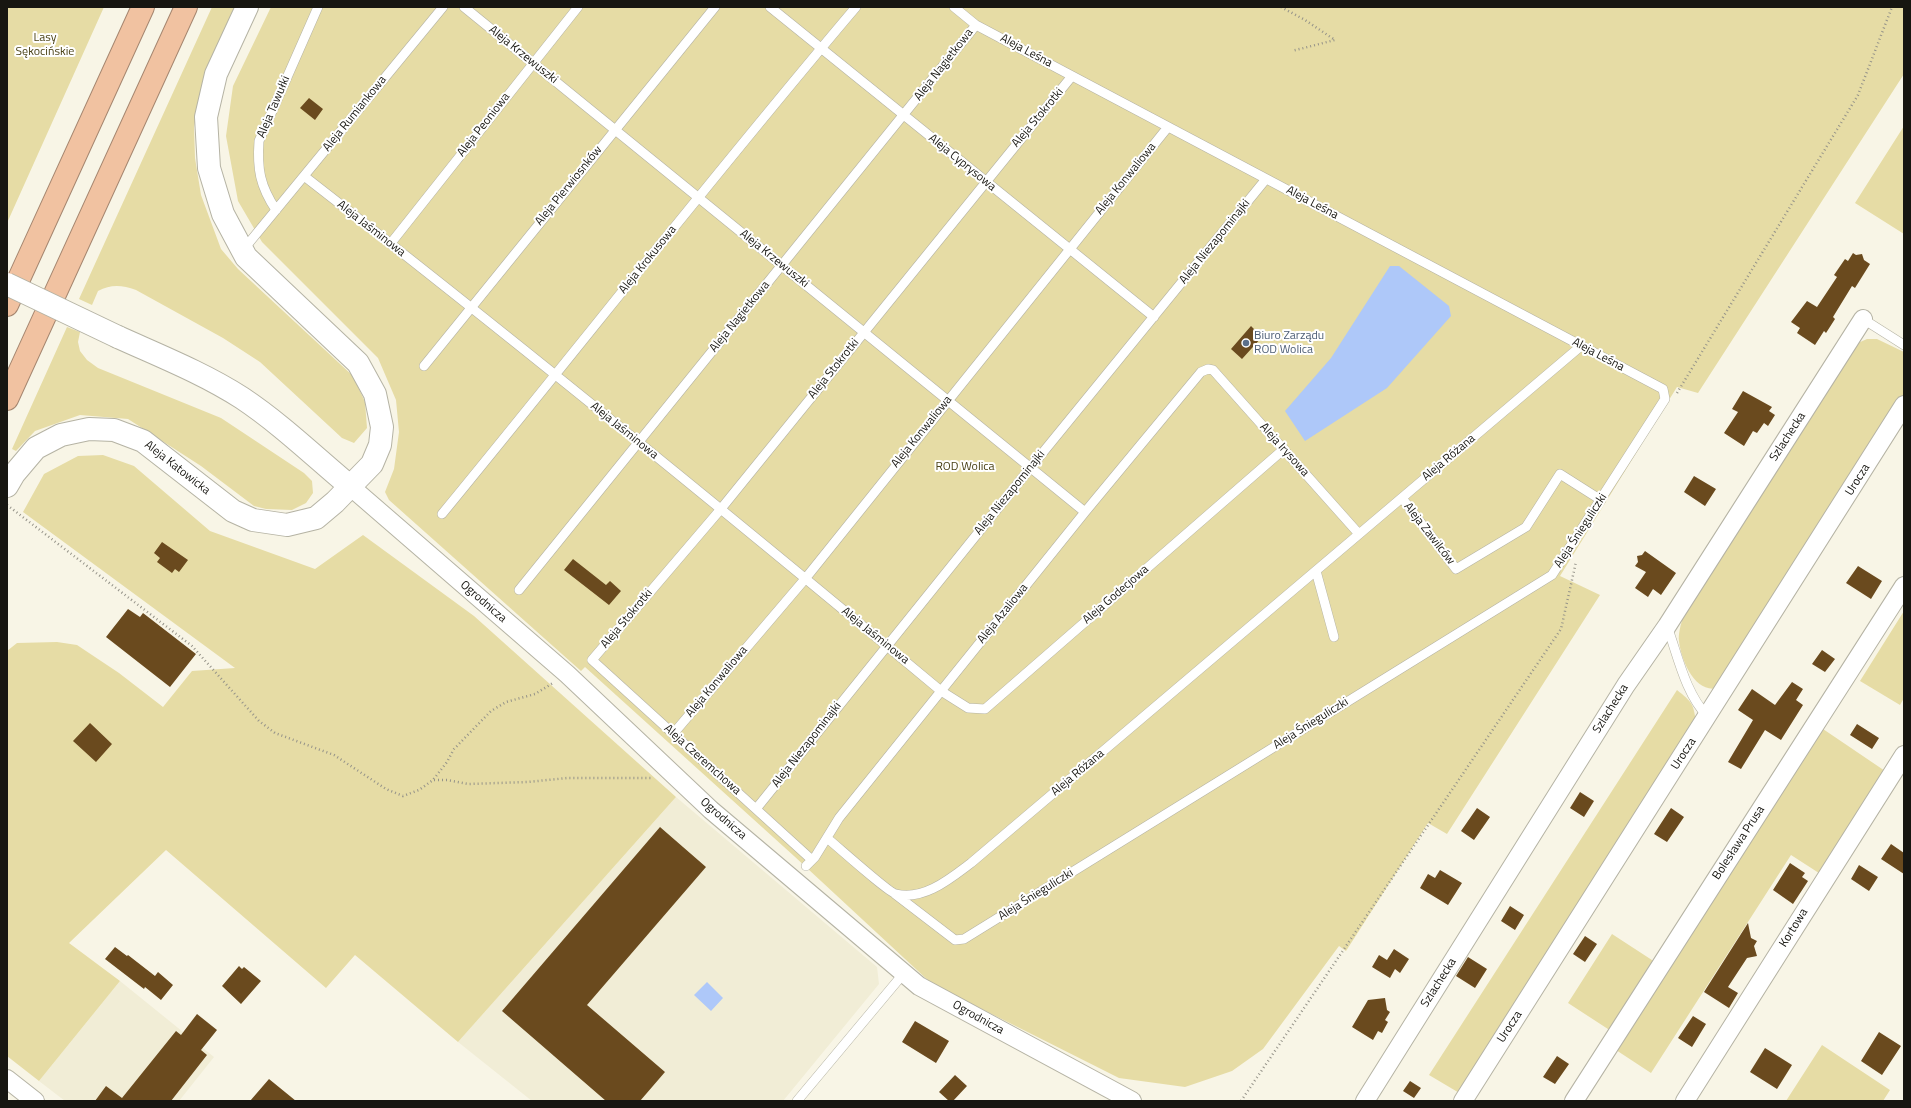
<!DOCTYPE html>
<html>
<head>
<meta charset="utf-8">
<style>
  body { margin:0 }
  #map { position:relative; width:1911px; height:1108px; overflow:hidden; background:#f8f5e6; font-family:"Titillium Web",sans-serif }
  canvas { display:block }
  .frame { position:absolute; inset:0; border:8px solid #171611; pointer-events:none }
</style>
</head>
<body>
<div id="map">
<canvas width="1911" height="1108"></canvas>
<div class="frame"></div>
</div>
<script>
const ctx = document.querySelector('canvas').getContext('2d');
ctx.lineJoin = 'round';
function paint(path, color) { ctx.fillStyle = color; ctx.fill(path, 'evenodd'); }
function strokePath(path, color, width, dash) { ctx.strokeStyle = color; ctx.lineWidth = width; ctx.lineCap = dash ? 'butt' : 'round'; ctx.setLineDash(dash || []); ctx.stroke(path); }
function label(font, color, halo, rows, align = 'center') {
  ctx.font = font + ' "Titillium Web",sans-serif'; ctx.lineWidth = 4; ctx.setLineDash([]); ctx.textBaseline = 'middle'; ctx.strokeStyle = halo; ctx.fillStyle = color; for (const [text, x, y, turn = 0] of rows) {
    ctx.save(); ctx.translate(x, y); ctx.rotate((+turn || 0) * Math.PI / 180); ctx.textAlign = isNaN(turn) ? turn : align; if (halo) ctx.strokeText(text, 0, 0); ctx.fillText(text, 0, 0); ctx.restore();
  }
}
paint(new Path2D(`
  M676,797l201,170 2,17 -96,117h-251l-74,-59z
  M120,981l94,76 -35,44h-114l-26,-20z`), '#f1edd6');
paint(new Path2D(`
  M7,7h97l-97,216z
  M212,7h24l-31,65 -11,55 1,31 6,37 20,54 17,20 115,107 12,26 2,26 -13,15 -12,-5 -82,-76 -37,-24 -87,-48c-14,-5 -25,-6 -38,1l-6,14 -13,-6z
  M271,7h1633v67l-206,319 -21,-6 -117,189 40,19 -153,239 -19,-11 -82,128 -7,-5 -76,103 -31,22 -47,16 -66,-9 -187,-94 -138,-128 -209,-189 -4,4 -192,-171 -4,-8 9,-23 5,-37 -3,-32 -18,-42 -116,-116 -24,-41 -12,-65 7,-50z
  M1904,126v108l-49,-31z
  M67,327l13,5 -2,10 2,9 7,9 11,8 123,50 83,55 8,8 1,12 -7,10 -14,7 -26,-1 -12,-3 -53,-40 -73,-47 -48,-4 -45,16 -19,20 -4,-2z
  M1867,339h10l27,13v48l-186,288c-23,6 -37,-28 -39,-47 -1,-7 2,-17 4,-24l175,-274z
  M103,455l31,11 76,65 105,38 48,-34 111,81 202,181 -218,245 -103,-87 -29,33 -160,-138 -97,93 51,38 -81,100 -32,-25v-405l10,-8 40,-1 20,3 42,28 44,34 29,-36 43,-3 -212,-156 21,-38 34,-18z
  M1904,611v87l-4,7 -40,-24z
  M1677,690c15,12 17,14 19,34l-235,370 -32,-19z
  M1823,729l65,44 -66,102 -31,-20 -140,218 -35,-23z
  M1612,934l43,28 -44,69 -43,-28z
  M1822,1045l68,45 -7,11h-97z`), '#e6dca5');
paint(new Path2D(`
  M1390,266h9l50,40 2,10 -64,72 -82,53 -20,-30 46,-53z
  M707,982l16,16 -12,13 -17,-16z`), '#aec8f9');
paint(new Path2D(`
  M309,98l14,11 -8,11 -15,-12z
  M1853,253l3,2 6,-1 2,6 6,4 -15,24 -3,-2 -19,31 2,2 -9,14 -2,-2 -9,14 -18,-12 3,-5 -9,-6 16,-21 10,6 20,-30 -3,-2 11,-16 3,2z
  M1251,326l11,11 -20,22 -11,-10z
  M1743,391l29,16 -3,4 6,4 -7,11 -4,-3 -7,10 -4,-2 -9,15 -20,-13 14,-21 -6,-3z
  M1694,476l22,13 -11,17 -21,-14z
  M162,542l26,18 -9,12 -4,-3 -3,4 -15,-11 3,-4 -6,-5z
  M1645,551l31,22 -15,22 -8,-6 -5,8 -13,-9 11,-16 -11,-6 3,-4 -1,-6 5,-1z
  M573,559l33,26 4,-4 11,10 -12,14 -45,-35z
  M1858,566l24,15 -11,18 -25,-16z
  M128,609l12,8 3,-4 53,41 -26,33 -64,-50z
  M1822,650l13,9 -10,13 -13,-8z
  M1792,682l11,7 -7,11 7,5 -22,35 -16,-10 -24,39 -13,-7 25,-42 -15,-10 14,-21 23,16z
  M90,723l22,21 -16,18 -23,-21z
  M1857,724l22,14 -7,11 -22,-14z
  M1580,792l14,9 -10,16 -14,-9z
  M1477,808l13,9 -16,23 -13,-9z
  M1671,808l13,9 -17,25 -13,-8z
  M660,827l46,40 -119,138 78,67 -25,29h-34l-104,-90z
  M1891,844l13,9v21l-23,-15z
  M1790,863l15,10 -3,4 6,4 -15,23 -20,-14z
  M1859,865l19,12 -9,14 -18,-12z
  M1440,870l22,13 -14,22 -28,-17 8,-14 7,4z
  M1510,906l14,9 -9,15 -14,-9z
  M1748,923l3,15 6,3 -3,5 3,10 -10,2 -19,29 10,6 -9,15 -25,-16z
  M1585,936l12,8 -12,18 -12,-8z
  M115,947l12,9 1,-1 27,21 3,-4 15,13 -12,15 -16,-13 -1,2 -39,-30z
  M1394,949l15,10 -9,14 -5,-4 -5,9 -18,-11 7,-12 8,5z
  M1468,957l19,12 -12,19 -19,-12z
  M239,966l3,3 2,-2 17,14 -20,23 -19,-18z
  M1385,998l2,12 3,2 -5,8 3,2 -6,11 -4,-2 -5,9 -21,-13 16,-27z
  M197,1014l20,16 -16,20 6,5 -36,46h-76l11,-15 16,12 54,-67 5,4z
  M1693,1016l13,8 -14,23 -14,-9z
  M915,1021l34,20 -13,22 -34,-21z
  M1879,1032l22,14 -19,29 -21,-14z
  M1765,1048l27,17 -15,24 -27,-17z
  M1557,1056l12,8 -14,20 -12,-7z
  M955,1075l12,11 -14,15h-4l-10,-9z
  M269,1079l27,22h-46z
  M1410,1081l11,7 -7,10 -11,-7z`), '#6a4a1e');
const service = new Path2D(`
  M464,7l621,505
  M770,7l384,310
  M304,176c215,167 427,340 637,515l27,17 17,1 299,-260
  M276,210c-16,-24 -19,-41 -17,-69l59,-134
  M391,243l187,-236
  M243,250l200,-243
  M1863,319l41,26
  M424,366l291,-359
  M1402,498l54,71 70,-42 34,-53 41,26
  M442,514c138,-168 273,-341 414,-507
  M1316,571l18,66
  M519,590l457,-565
  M1667,626c11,30 18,67 41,91
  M673,734l132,-155 363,-452
  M756,809l275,-342 235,-288
  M827,838c11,9 62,55 69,56 28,7 55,-16 75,-31l610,-517
  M812,860l-220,-200 128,-150 352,-434
  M806,866l9,-9 24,-39 102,-127 144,-179 116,-140 7,-3 5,1 146,164
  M895,894l60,46 9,-1 588,-364 113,-176 -2,-10 -687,-364 -22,-18
  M797,1101l107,-128`);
const minor = new Path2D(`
  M351,487l216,187 144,136 208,176 213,115
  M7,1079l28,22
  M1365,1101l261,-416 41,-59 196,-307
  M1463,1101l441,-696
  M1574,1101l330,-515
  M1685,1101l219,-346`);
const tertiary = new Path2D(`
  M118,337c42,19 85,36 124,61 39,26 73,59 109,89
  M7,486l7,-12 22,-26 25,-13 28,-6 25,1 29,11 90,70 20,9 34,5 29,-7 19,-16 37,-38 8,-19 2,-18 -7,-33 -17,-31 -112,-106 -23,-43 -14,-46 -3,-51 10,-43 31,-67`);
const motorway = new Path2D(`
  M7,305l136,-298
  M7,399l179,-392`);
strokePath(service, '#b5b3a4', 10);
strokePath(minor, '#b5b3a4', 20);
strokePath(tertiary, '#b5b3a4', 24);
strokePath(motorway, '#a5866f', 24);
strokePath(new Path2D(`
  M1281,7l24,13 30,20 -43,11
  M1677,393l181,-298 34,-88
  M7,505l185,141 67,75 16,12 59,22 52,34 17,7 16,-6 14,-10 14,-18 7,-13 37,-38 15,-9 29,-8 18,-11
  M434,780h13l21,4 60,-2 39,-4h85
  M1241,1101l320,-472 15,-67`), '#959389', 2.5, [1, 3]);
strokePath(service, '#fff', 9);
strokePath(minor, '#fff', 18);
strokePath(tertiary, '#fff', 22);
strokePath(motorway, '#f1c2a1', 22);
const tertiaryBridge = new Path2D(`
  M7,284l111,53`);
strokePath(tertiaryBridge, '#b5b3a4', 24, []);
strokePath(tertiaryBridge, '#fff', 22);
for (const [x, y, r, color] of [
  [1246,343,4,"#5c6f8a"]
]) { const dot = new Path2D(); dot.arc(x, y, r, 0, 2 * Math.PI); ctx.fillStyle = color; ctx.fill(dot); strokePath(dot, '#fff', 1.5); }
label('12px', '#4a4217', '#fff', [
  ["Lasy",45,38],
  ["Sękocińskie",45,52],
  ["ROD Wolica",965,467]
]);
label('12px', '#171611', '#fff', [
  ["Aleja Leśna",1026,51,28],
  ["Aleja Krzewuszki",523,55,39],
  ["Aleja Nagietkowa",944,65,-52],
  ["Aleja Tawułki",274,107,-67],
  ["Aleja Rumiankowa",355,114,-51],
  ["Aleja Stokrotki",1038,118,-50],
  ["Aleja Peoniowa",484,125,-52],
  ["Aleja Cyprysowa",962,163,39],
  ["Aleja Konwaliowa",1126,179,-51],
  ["Aleja Pierwiosnków",569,186,-51],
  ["Aleja Leśna",1312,203,28],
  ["Aleja Jaśminowa",371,229,38],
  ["Aleja Niezapominajki",1215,242,-51],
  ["Aleja Krzewuszki",774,259,39],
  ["Aleja Krokusowa",648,260,-51],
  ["Aleja Nagietkowa",740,317,-51],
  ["Aleja Leśna",1598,355,28],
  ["Aleja Stokrotki",834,369,-51],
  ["Aleja Jaśminowa",624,431,39],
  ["Aleja Konwaliowa",922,432,-51],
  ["Szlachecka",1788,437,-57],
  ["Aleja Irysowa",1284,450,48],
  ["Aleja Różana",1449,458,-40],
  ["Aleja Katowicka",177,468,38],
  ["Urocza",1858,480,-58],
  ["Aleja Niezapominajki",1010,493,-51],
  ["Aleja Śnieguliczki",1581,531,-57],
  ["Aleja Zawilców",1429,534,52],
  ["Aleja Godecjowa",1116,595,-41],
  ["Ogrodnicza",483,602,41],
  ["Aleja Azaliowa",1003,614,-51],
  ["Aleja Stokrotki",627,619,-50],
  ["Aleja Jaśminowa",875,636,39],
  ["Aleja Konwaliowa",717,682,-50],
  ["Szlachecka",1611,709,-58],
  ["Aleja Śnieguliczki",1311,724,-32],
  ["Aleja Niezapominajki",807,745,-52],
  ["Urocza",1684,754,-57],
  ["Aleja Czeremchowa",702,760,42],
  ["Aleja Różana",1078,773,-40],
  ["Ogrodnicza",723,819,41],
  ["Bolesława Prusa",1739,843,-57],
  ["Aleja Śnieguliczki",1036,895,-32],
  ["Kortowa",1794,928,-58],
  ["Szlachecka",1439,983,-58],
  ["Ogrodnicza",978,1018,29],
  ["Urocza",1510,1027,-57]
]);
label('12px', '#4e5e75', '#fff', [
  ["Biuro Zarządu",1254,336],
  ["ROD Wolica",1254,350]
], 'left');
</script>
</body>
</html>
